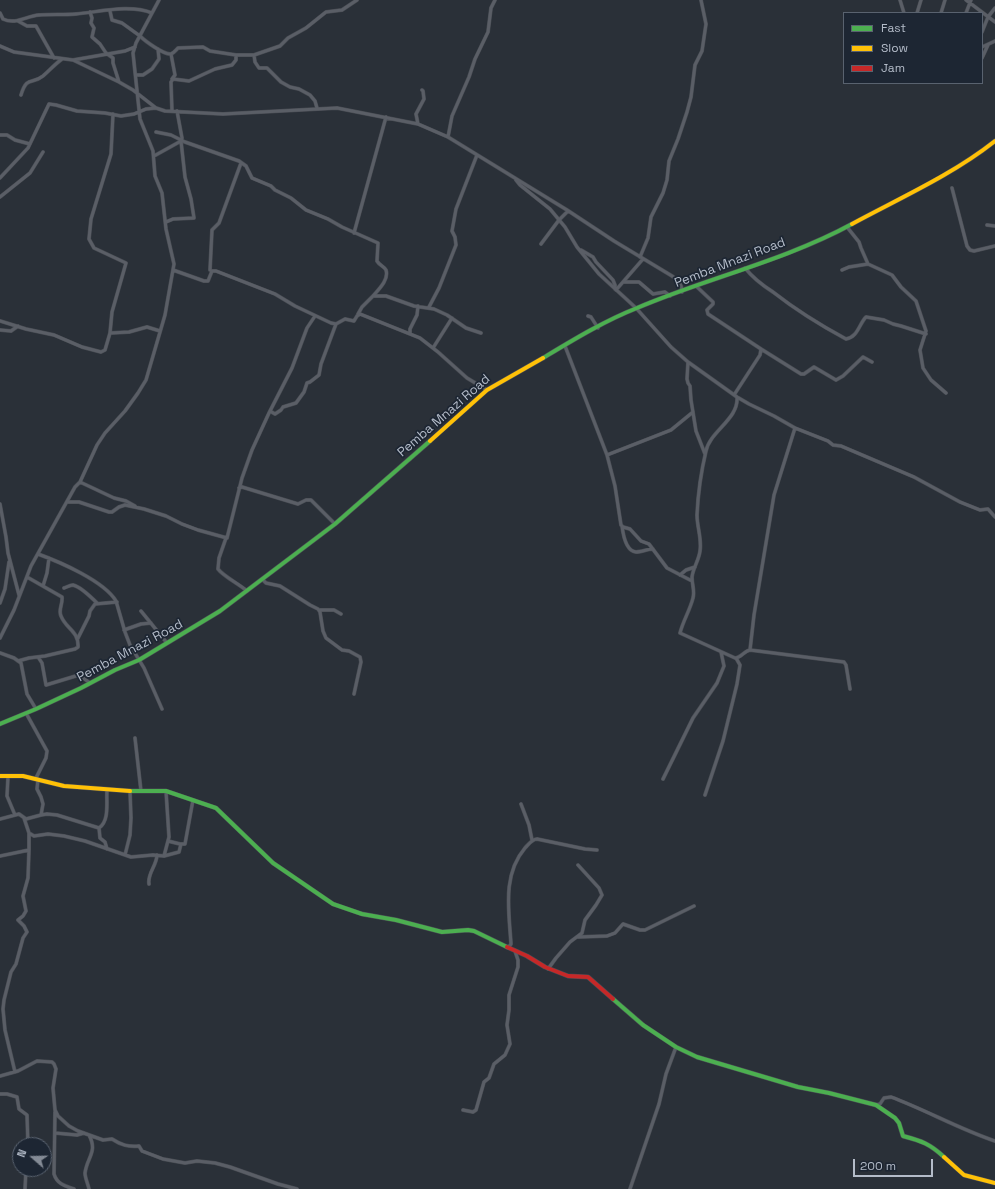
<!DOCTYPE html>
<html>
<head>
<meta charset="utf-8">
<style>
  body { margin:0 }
  #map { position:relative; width:995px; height:1189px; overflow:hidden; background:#2a3038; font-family:"Space Grotesk",sans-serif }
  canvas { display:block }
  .legend { position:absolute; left:843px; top:12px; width:140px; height:72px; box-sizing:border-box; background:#1d2633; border:1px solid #59626f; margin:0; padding:5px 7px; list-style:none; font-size:12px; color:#b4bcc9 }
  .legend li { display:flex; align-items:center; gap:8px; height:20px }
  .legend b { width:20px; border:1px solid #59626f }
  .north { position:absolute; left:12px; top:1137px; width:40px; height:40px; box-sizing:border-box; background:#1d2633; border:1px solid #59626f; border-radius:50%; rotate:290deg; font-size:11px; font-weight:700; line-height:16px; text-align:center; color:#b4bcc9 }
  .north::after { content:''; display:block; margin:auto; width:14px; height:18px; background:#848b96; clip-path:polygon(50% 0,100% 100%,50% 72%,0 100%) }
  .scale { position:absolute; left:853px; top:1159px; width:80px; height:18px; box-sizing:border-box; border:2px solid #b4bcc9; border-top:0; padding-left:5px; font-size:12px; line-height:14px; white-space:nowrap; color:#b4bcc9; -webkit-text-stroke:3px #1d2633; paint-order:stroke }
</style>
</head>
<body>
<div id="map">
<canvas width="995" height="1189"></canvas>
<ul class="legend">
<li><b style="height:5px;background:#4caf50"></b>Fast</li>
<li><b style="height:5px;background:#ffc107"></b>Slow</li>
<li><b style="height:5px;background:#c62828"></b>Jam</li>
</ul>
<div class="north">N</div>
<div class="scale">200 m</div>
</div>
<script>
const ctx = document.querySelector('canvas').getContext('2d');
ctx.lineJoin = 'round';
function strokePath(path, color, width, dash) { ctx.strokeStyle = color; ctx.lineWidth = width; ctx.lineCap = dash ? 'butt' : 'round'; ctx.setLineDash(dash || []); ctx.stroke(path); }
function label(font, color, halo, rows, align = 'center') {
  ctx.font = font + ' "Space Grotesk",sans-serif'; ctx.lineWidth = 3.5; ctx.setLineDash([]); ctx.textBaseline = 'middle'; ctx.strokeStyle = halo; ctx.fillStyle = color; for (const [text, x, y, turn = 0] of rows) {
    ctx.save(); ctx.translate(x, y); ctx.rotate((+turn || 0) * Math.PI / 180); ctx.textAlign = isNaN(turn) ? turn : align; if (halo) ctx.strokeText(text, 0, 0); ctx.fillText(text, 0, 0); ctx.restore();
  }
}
const street = new Path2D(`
  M900,0l4,13
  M966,0l29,22
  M110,11l2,9 10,3 18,13
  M90,12l2,6 -1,5 3,5 -2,9 8,7 6,9 7,5v5l6,19
  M0,13l3,6c13,6 23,-3 36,-4 12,-1 24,0 37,-1 23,-2 54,-10 76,-1
  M917,13l4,-13
  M941,13l4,-13
  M966,13l5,-13
  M18,21l9,5h9l18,32
  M982,32l6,-15 7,-9
  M140,36c5,5 24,19 31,18 3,-1 5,-4 7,-6l25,-1 7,4 26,4h18l26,-9 8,-8 18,-10 20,-16 16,-2 15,-10
  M0,46l14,6 59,8 46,22 14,8 23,18 9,3 58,3 114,-6 81,16 30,13 119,73 47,31 58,35c6,4 10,8 10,16
  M982,47l13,-6
  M171,54l4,21 -3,4
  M254,55l1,7 4,6h8l14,14 9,5 9,2 11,6 5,6 2,7
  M982,58l6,-13
  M73,60l52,-9 10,-4
  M136,75h7l9,-6 7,-10 -1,-10
  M21,95c6,-20 11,-10 22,-19 7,-6 12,-12 19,-17
  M172,111l-1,-29 2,-3 16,2 26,-12 17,-4 4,-5v-5
  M418,124l-2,-10 8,-15 -1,-8 -1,-1
  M156,132l15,3 14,7 54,19 7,5 6,12 19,8 4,4 16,8 15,12 22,9 14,8 36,16 -1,18c2,4 8,6 9,9 3,10 -7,19 -13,26
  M0,135h7l8,5 15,4
  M448,137l4,-21 17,-39 6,-18 13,-27 3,-24 4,-8
  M154,156l27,-15 1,-3 -5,-27
  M0,178l28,-30 21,-44 7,1 21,6 28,2 16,3 13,-2 12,-5 10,-1
  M516,180l4,5 30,24 15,18 12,20 22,27 37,34 35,39 17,15 49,35 12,7 25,12 21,12 33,13 5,4 8,1 73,31 46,25 20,8 8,-1 7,8
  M952,188l15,58 3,4 4,1 21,-5
  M0,197l30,-24 13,-21
  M166,222l7,-3 21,-1 -3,-19 -6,-22 -4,-36
  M987,225l8,1
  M847,227l12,15 2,6 7,16 24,11 9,12 15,14 10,30 -6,19 3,18 8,12 15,13
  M354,233l32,-116
  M541,244l18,-24 9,-9
  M581,250l12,7 3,5 17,18 2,5v4
  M640,257l8,-19 3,-21 12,-24 4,-13 2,-19 9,-22 9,-27 4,-15 4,-32 7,-14 4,-27 -5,-24
  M745,268c8,10 17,17 28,24 23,18 47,33 73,47 12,-2 13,-15 20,-22l18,3 9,4 8,2 25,8
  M173,270l31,11h4l4,-10h4l59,23 20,12 36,17 5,1 9,-5 9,2 3,-5 3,-2 60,24 18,14 29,26 20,12
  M210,270l2,-40 7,-7 22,-60
  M842,270l7,-3 19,-3
  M623,282h16l14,12 12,-2 5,4
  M696,286l17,16v2l-6,6 1,4 53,35 -1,6 -26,40
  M616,290l27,-31
  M429,307l10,-19 17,-43 -1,-8 -3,-6 4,-22 21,-54
  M358,314l4,-7 11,-11h13l28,10 20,3 13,6 19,13 15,5
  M588,316l3,1 7,11
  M0,321l26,8 28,6 28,12 19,5 4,-2 5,-17h1l18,-1 18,-5 13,4
  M0,330l11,1 7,-5
  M110,333l2,-21 14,-49 -32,-15 -5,-9 2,-20 20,-65 2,-40
  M410,334v-5l7,-14 1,-9
  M565,346l42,109 8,31 6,39 2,2 7,2 11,12 8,3 18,24 25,13
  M433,348l19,-30
  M761,349l40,25h3l10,-7 22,13 7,-4 20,-19 9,5
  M688,362l-1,17 1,4 2,3 1,14 5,31 9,23
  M737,397c2,22 -27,34 -31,54 -5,21 -8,42 -9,64 0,12 5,24 3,36 -1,9 -7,17 -8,26 0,8 3,14 1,21 -3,12 -10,23 -13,35l55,25c6,0 9,-7 15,-8l94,12 2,3 4,24
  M270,411l5,3 6,-4 2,-3 13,-4 8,-11 3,-9 3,-1 9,-7 2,-11 15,-40
  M607,455l64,-25 22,-18
  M80,482l34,16 12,3 9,5
  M239,488l3,-1 56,17 8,-4h5l24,24
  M67,502h12l30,10h3l7,-5 6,-2 19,4 22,7 16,8 16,6 29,8 15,-60 10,-28 17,-37 23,-45 15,-40 8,-12
  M0,504l6,33 2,16 11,42
  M622,526c1,8 4,25 14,26 5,0 12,-3 17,-3
  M226,538l-7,20 -1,11c5,7 21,15 29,22
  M38,554c22,8 66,27 78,47l9,31 5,13 14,23 18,41
  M680,575l6,-5 9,-3
  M262,579l4,4 14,3 30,19 8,4 2,3 3,19 3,7 16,12 7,1 11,6 1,5 -7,32
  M43,586l4,-13 2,-15
  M64,588c3,-1 6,-3 9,-3 8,2 18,12 24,18
  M0,603l5,-14 4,-27
  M320,610h14l7,4
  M141,611l26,32
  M124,630l17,-6 10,-1
  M0,638l14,-28 17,-44 44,-79 5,-5 17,-37 8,-12 20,-22 13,-18 8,-13 19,-65 9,-51 -8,-35 -4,-36 -7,-17 -2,-25 -13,-32 -7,-66 3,-10 23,-43
  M78,638l11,-22 1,-5 5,-7 22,-2
  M750,650l4,-35 20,-120 21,-67
  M0,653l14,5 7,5 6,31 9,15
  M38,657l4,6 4,22 33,-10 11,8
  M18,661l11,-3 16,-2 30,-7 3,-2c1,-16 -12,-18 -17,-31 -3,-6 2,-12 1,-19l-35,-20
  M26,713l21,38 -1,7 -10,20
  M135,738l6,53
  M8,777l-1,19 8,19
  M663,779l30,-61 24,-35 7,-17 -3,-14
  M705,795l18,-54 14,-57 3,-19 -4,-7
  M521,804l8,21 3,15
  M41,815l6,-1 10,1 42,13 1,10 5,4 2,7
  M24,818l5,15 5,3 14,-2 16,2 21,5 46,16 22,-2 11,1 15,-4 2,-8
  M0,819l19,-5 7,5 15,-4 2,-11 -2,-7 -4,-8 1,-10
  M99,828c11,-7 7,-27 8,-38
  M168,841l12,3h5l8,-44
  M125,855l5,-20 1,-17 -1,-27
  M0,856l29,-6v-17
  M164,856l5,-19 -3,-46
  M149,884c-2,-10 8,-19 8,-29
  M578,937l29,-1 8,-3 8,-9 17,6h5l49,-24
  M508,948l3,-4c-2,-33 -9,-69 14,-96 4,-4 7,-9 12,-9l48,10 12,1
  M548,969l8,-11 14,-16 12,-9 3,-13 11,-15 6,-10 -3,-7 -21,-23
  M15,1072l-10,-42 -2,-21 1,-9 7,-28 5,-8 7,-26 4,-6 -3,-6 -6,-6 5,-4 3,-5 -3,-15 5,-18 1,-28
  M0,1076l18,-5 19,-10 15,1 2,2 2,5 -3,19 2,22 3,6 11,10 9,5 25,9 9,-1c9,6 16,8 27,7l3,5 21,8 22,4 12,-2 18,2 15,4 48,17 19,5
  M0,1094h7l10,3 2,12 8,6 1,30
  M876,1105l4,-1 4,-6 7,-1c35,13 68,32 104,44
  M463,1110l10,2 3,-2 8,-28 5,-4 5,-14 11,-9 5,-11 -3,-19 2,-15v-15l9,-28v-7l-3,-9
  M55,1112l-1,62c3,10 11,12 20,15
  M55,1133l22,2 7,-2
  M89,1135c9,17 -2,22 -4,38 0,5 3,11 4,16
  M25,1189l1,-20
  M630,1189l29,-85 7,-30 10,-27`);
const fast = new Path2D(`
  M543,358c30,-18 61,-37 94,-50 70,-30 147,-47 215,-84
  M0,724l36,-15 45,-21 34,-18 24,-10 81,-49 115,-87 95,-83
  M130,791h36l50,17 57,55 60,41 29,10 34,6 46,12 26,-2 6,1 33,16
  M613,999l30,26 33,22 21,10 101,30 31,6 47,12 19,13 4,5 4,13c19,5 27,8 41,21`);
const slow = new Path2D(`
  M852,224c48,-26 100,-49 143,-83
  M430,441l57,-51 56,-32
  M0,776h23l41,10 66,5
  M944,1157l20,18 31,8`);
const jam = new Path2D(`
  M507,947l20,9 18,11 23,9 20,1 25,22`);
strokePath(street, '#484c53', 4);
strokePath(fast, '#484c53', 5);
strokePath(slow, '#484c53', 5);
strokePath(jam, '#484c53', 5);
strokePath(street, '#5a5e66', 3);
strokePath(fast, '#4caf50', 4);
strokePath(slow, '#ffc107', 4);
strokePath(jam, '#c62828', 4);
label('13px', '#b4bcc9', '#1d2633', [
  ["Pemba Mnazi Road",730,263,-21],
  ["Pemba Mnazi Road",444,416,-41],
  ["Pemba Mnazi Road",130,651,-28]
]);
</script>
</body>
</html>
